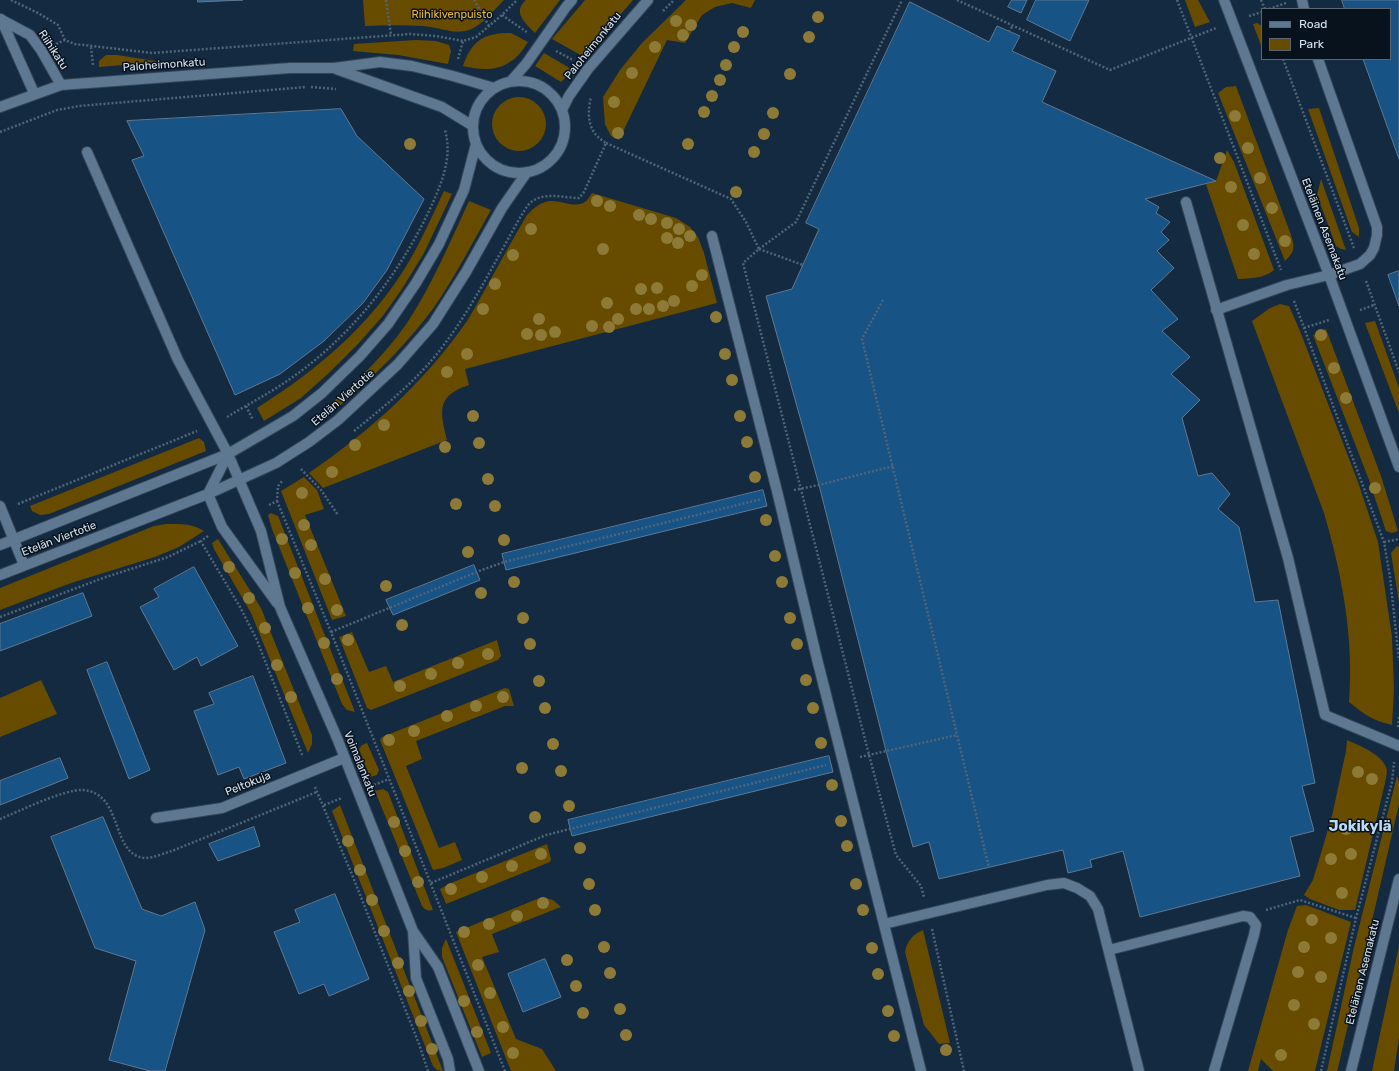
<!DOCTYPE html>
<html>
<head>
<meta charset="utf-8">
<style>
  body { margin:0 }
  #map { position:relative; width:1399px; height:1071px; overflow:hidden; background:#132a40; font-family:Rubik,sans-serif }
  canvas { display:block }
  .legend { position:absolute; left:1261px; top:8px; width:130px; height:52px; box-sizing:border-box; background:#08121c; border:1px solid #5a6672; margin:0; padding:5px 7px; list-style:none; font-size:12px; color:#d6e5f3 }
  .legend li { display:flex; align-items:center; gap:8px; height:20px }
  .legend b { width:20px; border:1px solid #5a6672 }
</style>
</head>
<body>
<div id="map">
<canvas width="1399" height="1071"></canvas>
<ul class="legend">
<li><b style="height:5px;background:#5e7891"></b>Road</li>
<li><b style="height:11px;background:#674c00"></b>Park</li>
</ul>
</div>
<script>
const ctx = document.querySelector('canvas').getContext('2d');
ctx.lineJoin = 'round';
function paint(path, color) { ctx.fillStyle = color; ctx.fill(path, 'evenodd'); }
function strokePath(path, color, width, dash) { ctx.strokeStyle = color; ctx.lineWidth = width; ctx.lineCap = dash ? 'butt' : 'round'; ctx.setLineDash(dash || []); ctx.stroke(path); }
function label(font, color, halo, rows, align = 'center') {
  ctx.font = font + ' Rubik,sans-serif'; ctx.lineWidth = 3; ctx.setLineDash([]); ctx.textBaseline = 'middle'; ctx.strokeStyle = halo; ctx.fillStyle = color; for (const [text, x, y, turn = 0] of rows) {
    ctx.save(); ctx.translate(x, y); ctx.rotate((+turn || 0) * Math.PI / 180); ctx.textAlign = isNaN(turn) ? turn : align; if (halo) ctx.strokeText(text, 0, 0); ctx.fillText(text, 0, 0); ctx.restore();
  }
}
paint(new Path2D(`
  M363,0h141c-10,10 -21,25 -35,30 -15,5 -31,-3 -46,-4 -19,-1 -39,-1 -58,0z
  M526,0h34l-25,33c-10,-10 -23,-21 -9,-33z
  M585,0h48l-49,57 -32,-18z
  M686,0h69l-4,8 -19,-5 -17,4 -13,8 -17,28 -18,-3 -48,100 -8,-4 -6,-12 -2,-27 17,-27 22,-27z
  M1185,0h13l12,22 -15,5z
  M1257,23l5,3v22l-9,-24z
  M511,33l17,9c-16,27 -36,31 -65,24 9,-26 21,-33 48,-33z
  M416,40l20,1 13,4 2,6 -3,13 -50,-9 -45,-4 1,-7z
  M544,53l29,17 -12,12 -26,-16z
  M106,55h11l39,6 2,1 -59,5v-6z
  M1236,86l55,149c4,13 4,16 -6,26l-67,-168 8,-6z
  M492 124a27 27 0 1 1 54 0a27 27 0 1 1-54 0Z
  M1319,108l40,120v9l-7,-5 -44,-123z
  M1227,150l7,12 40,108c-11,9 -22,8 -36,9l-32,-95 10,-3z
  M1321,179l25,71 -5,-1 -5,-3 -19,-51z
  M444,191l8,3 -28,59 -22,36 -20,28 -24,27 -28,28 -29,26 -37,23 -7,-13c66,-42 122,-90 159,-159 10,-19 19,-39 28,-58z
  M592,193l84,25 14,9 8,10 6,16 13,50 -252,66 4,16c-33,11 -29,26 -22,55l-124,48 -14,-15c61,-42 116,-91 158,-152 7,-11 13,-23 20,-35 13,-24 26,-47 40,-71 7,-7 14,-14 25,-14 10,0 26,8 34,0 3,-2 4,-6 6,-8z
  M469,201l22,9c-17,30 -33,61 -52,90 -30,44 -70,81 -111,116l-5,-6c31,-25 61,-54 84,-87 25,-38 43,-81 62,-122z
  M1280,304l9,2 11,25 58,151 20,60 14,95 2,53 -2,35c-20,-5 -27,-10 -43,-23 5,-65 -7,-127 -25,-189l-72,-192 18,-13z
  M1375,321l24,67v25l-34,-90z
  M1326,329l55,147 17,55 -6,2 -6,-2 -17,-51 -56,-145z
  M199,438l5,4 2,9 -157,63 -9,1 -8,-4 -2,-5z
  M304,477l13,13 7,19 -19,6 41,101 -14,4 -51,-129z
  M271,513l7,3 77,196 -8,-2 -5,-6 -70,-175 -4,-14z
  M166,524c13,0 26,-1 38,7l-25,16 -24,10 -84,26 -71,27v-22l154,-62z
  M218,539l43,69 51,127v9l-4,9 -57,-140 -37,-64 -2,-6z
  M1397,546l2,1v55l-8,-49z
  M352,632l17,40 17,-6 7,16 104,-42 4,16 -3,4 -127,50 -4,-2 -28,-71z
  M41,680l16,34 -57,23v-39z
  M505,688l4,1 5,17h-9l-89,35 6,18 -16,7 33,82 16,-6 7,18 -19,8 -10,2 -53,-130 2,-3z
  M1347,740c13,6 33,13 39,27 2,4 0,11 -1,16l-30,127h-16l-29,-11 -6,-4 9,-15 19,-64 14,-65z
  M367,743l12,27 -2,5 -7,2 -11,-28 3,-4z
  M1397,776l2,5v23l-61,264 -1,3h-10l27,-124z
  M383,789l5,3 45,118c-5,1 -7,1 -11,-4l-47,-115z
  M340,805l103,266 -6,-1 -4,-4 -101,-255z
  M547,844l4,15 -1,3 -104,42 -6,-15 11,-6z
  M542,897l11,3 8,7 -69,27 7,18 -17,5 34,82 26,10 14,22h-45l-55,-139z
  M1306,905l45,17 -36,149h-42l-12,-12 -3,12h-10l40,-141 9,-24z
  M923,930l27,113 -11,1 -15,-19 -19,-73c2,-11 8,-18 18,-22z
  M446,939l45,114 -9,4 -40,-100v-9z
  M1399,946v92l-5,33h-22z`), '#674c00');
const building = new Path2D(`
  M198,0h45l-45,2z
  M1012,0h15l-6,13 -13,-6z
  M1036,0h53l-19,41 -43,-21z
  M1342,0h57v159l-36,-100h27v-50h-45z
  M910,2l79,40 8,-16 23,10 -8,15 44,20 -14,31 174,79 -71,18 14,8 -3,6 14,9 -9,10 8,8 -12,11 17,17 -23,22 27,29 -16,12 28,26 -19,17 29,26 -18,18 16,58 14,-3 18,21 -12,15 21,18 16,75 23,-2 37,183 -13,3 12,45 -24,6 10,39 -160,41 -17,-66 -33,9 2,7 -24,6 -5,-23 -124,29 -10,-37 -16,5 -27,-96 -67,-266 -53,-189 26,-7 27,-60 -13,-6z
  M341,109l16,27 67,63 -37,71 -24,33 -39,38 -44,33 -45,21 -103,-235 12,-4 -17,-35z
  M1399,271v35l-11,-31z
  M763,490l4,16 -261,64 -4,-16z
  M474,565l6,15 -87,35 -7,-15z
  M194,567l44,79 -37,20 -4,-9 -23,13 -34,-63 19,-10 -5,-8z
  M83,593l9,23 -92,35v-27z
  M107,662l43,108 -21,9 -42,-109z
  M253,676l33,87 -42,16 -5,-12 -21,8 -24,-64 20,-7 -5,-11z
  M829,756l4,16 -261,64 -4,-16z
  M60,758l8,20 -68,27v-24z
  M103,817l39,92 19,7 34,-14 10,28 -40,141h-15l-41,-11 27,-99 -41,-13 -44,-111z
  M254,827l6,19 -42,15 -9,-17z
  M335,894l34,85 -40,17 -5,-12 -25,10 -25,-62 26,-10 -5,-12z
  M545,959l16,38 -38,15 -15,-38z`);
paint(building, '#175384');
strokePath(building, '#5f7992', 1);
const service = new Path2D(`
  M1302,0l2,9
  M87,152l91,208 50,94
  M1186,202l102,356 37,157 74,31
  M712,236l66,259 39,164 104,412
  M1216,310l71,-25 42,-10 31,-11 10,-9 4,-7 3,-13v-8l-59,-168
  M0,506l24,59
  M884,924l163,-39 17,-2 13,5 13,8 8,13 41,162
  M1109,950l134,-34 7,1 6,8 -2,10 -40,136`);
const minor = new Path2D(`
  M0,19l30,16 11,15 20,35
  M1,19l33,74
  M336,69l106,38 31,19
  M0,107l61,-22 229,-17h44l46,-6 32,4 41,10 41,12
  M228,454l33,77 19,76 57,131 76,193 25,36 41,104
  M228,454l-20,40 14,33 55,76
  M156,818l66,-10 122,-50
  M413,931l3,47 32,81 2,12`);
const tertiary = new Path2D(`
  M1224,0l105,275 70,192
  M473 127a46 46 0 1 1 92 0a46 46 0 1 1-92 0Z
  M511,81l15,-17 40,-57 6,-7
  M562,110l7,-14 19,-27 60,-69
  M0,545l228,-91 65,-38 29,-23 38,-37 28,-32 28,-41 23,-39 25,-54 12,-46
  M0,575l208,-81 68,-31 33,-21 29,-22 60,-56 35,-40 33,-52 36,-64 25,-36
  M1351,1071l48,-192`);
strokePath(service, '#334557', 12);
strokePath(minor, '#334557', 12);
strokePath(tertiary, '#334557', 12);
strokePath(new Path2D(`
  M11,0l27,13 20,12 7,15 10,4 77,9 258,-19 26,2 27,5
  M386,0l5,35
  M474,0l15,26
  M957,0l153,70 106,-42
  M1177,0l104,270
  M1261,0l4,9
  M1269,9l17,-6
  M663,11l11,-11
  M502,15l26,18
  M1249,16l13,-4
  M1009,32l4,-7
  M56,44l9,-4
  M91,47l2,18
  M556,51l17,9
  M458,59l5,-18 13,-4 26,-22 15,-15
  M1283,59l71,189
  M311,87l25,2
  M0,132l57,-22 22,-4 227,-19
  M606,143l125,56 15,23 13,27 -16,14 126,492 27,100 25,31 3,11
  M759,249l37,-27 106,-222
  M759,249l44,16
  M1366,281l33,91
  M883,300l-21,39 127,529
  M1294,301l90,241 6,35 9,83
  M1360,310l14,-5
  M1304,328l25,-8
  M246,406l7,14
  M227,417c20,-12 41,-23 60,-36 62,-42 110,-103 142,-170 12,-26 24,-53 16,-81
  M354,431c31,-25 62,-50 86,-81 32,-41 55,-89 81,-134 3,-4 5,-9 9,-13 13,-12 34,-5 49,-5l5,-6 22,-49c-3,-2 -7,-5 -10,-8 -9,-11 -8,-26 -5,-38
  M301,469l20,21 17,25
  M794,490l25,-5 74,-19
  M277,501l54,131 174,439
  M18,504l179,-73
  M269,505l8,-4 1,-15 5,-6
  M208,536l-7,5 2,4 37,62 16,31 47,119
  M1384,542l15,-3
  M0,617l103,-39 65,-21 33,-16
  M331,632l148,-61 25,-9 258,-63
  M1398,727l1,-10
  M860,757l97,-22
  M374,785l15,-6
  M315,787l38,90 66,167 9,27
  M324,805l18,-7
  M0,819c20,-8 64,-30 83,-29 41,3 27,65 62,68 9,0 19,-5 27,-7l145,-59
  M431,883l115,-48 280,-70
  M1266,910l34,-10 56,18
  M932,929l32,142
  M1321,1071l35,-153 36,-136 2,-20`), '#516579', 2.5, [2, 2]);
strokePath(service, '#5e7891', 10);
strokePath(minor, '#5e7891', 10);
strokePath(tertiary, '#5e7891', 10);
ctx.fillStyle = '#8d7a36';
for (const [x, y] of [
  [818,17],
  [676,21],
  [691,25],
  [743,32],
  [683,35],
  [809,37],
  [655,47],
  [734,47],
  [726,65],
  [632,73],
  [790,74],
  [720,80],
  [712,96],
  [614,102],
  [704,112],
  [773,113],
  [1235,116],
  [618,133],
  [764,134],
  [410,144],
  [688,144],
  [1248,148],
  [754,152],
  [1220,158],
  [1260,178],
  [1231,187],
  [736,192],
  [597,201],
  [610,206],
  [1272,208],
  [639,215],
  [651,219],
  [667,223],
  [1243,225],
  [531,229],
  [679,229],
  [690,236],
  [667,238],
  [1285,241],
  [678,243],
  [603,249],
  [1254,254],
  [513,255],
  [702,275],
  [495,284],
  [692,286],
  [657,288],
  [641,289],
  [674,301],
  [607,303],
  [663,306],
  [483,309],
  [636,309],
  [649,309],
  [716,317],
  [539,319],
  [618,319],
  [592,326],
  [609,327],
  [555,332],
  [527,334],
  [541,335],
  [1321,335],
  [467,354],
  [725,354],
  [1334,368],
  [447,372],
  [732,380],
  [1346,398],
  [473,416],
  [740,416],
  [384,425],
  [747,442],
  [479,443],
  [355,445],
  [445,447],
  [332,472],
  [755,477],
  [488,479],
  [1375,488],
  [302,493],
  [456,504],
  [495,506],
  [766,520],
  [304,525],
  [282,539],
  [504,540],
  [311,545],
  [468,552],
  [775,556],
  [229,567],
  [295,573],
  [325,579],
  [514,582],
  [782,582],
  [386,586],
  [481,593],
  [249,598],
  [308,608],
  [337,610],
  [523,618],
  [790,618],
  [402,625],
  [265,628],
  [348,640],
  [324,643],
  [530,644],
  [797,644],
  [488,654],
  [458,663],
  [277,665],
  [431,674],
  [337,679],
  [806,680],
  [539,681],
  [400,686],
  [291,697],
  [503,697],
  [476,706],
  [545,708],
  [813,708],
  [447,716],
  [414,731],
  [389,740],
  [821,743],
  [553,744],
  [522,768],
  [561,771],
  [1358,772],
  [1372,779],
  [832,785],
  [569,806],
  [535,817],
  [841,821],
  [394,822],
  [1346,829],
  [348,841],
  [847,846],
  [580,848],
  [405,851],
  [541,854],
  [1351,854],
  [1331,859],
  [512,866],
  [360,870],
  [482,877],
  [418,882],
  [589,884],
  [856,884],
  [451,889],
  [1342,893],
  [372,900],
  [543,903],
  [595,910],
  [863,910],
  [517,916],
  [1312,920],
  [489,924],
  [384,931],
  [464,932],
  [1331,938],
  [604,947],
  [1304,947],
  [872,948],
  [567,960],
  [398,963],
  [478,965],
  [1298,972],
  [610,973],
  [878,974],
  [1321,977],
  [576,986],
  [409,991],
  [490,993],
  [464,1001],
  [1294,1005],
  [620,1009],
  [888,1011],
  [583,1013],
  [421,1021],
  [1314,1024],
  [503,1027],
  [477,1032],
  [626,1035],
  [894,1036],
  [432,1049],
  [946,1050],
  [513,1053],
  [1281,1055]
]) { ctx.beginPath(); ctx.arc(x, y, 6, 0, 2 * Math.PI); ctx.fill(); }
label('11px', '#f1bb2d', '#08121c', [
  ["Riihikivenpuisto",452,15]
]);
label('11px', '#d6e5f3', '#08121c', [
  ["Paloheimonkatu",593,46,-51],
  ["Riihikatu",53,50,57],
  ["Paloheimonkatu",164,65,-4],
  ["Eteläinen Asemakatu",1324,229,69],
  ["Etelän Viertotie",343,398,-41],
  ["Etelän Viertotie",59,539,-21],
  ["Voimalankatu",360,764,68],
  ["Peltokuja",248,784,-22],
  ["Eteläinen Asemakatu",1363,972,-76]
]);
label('bold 15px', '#bcd9f5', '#08121c', [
  ["Jokikylä",1360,827]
]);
</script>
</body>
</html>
